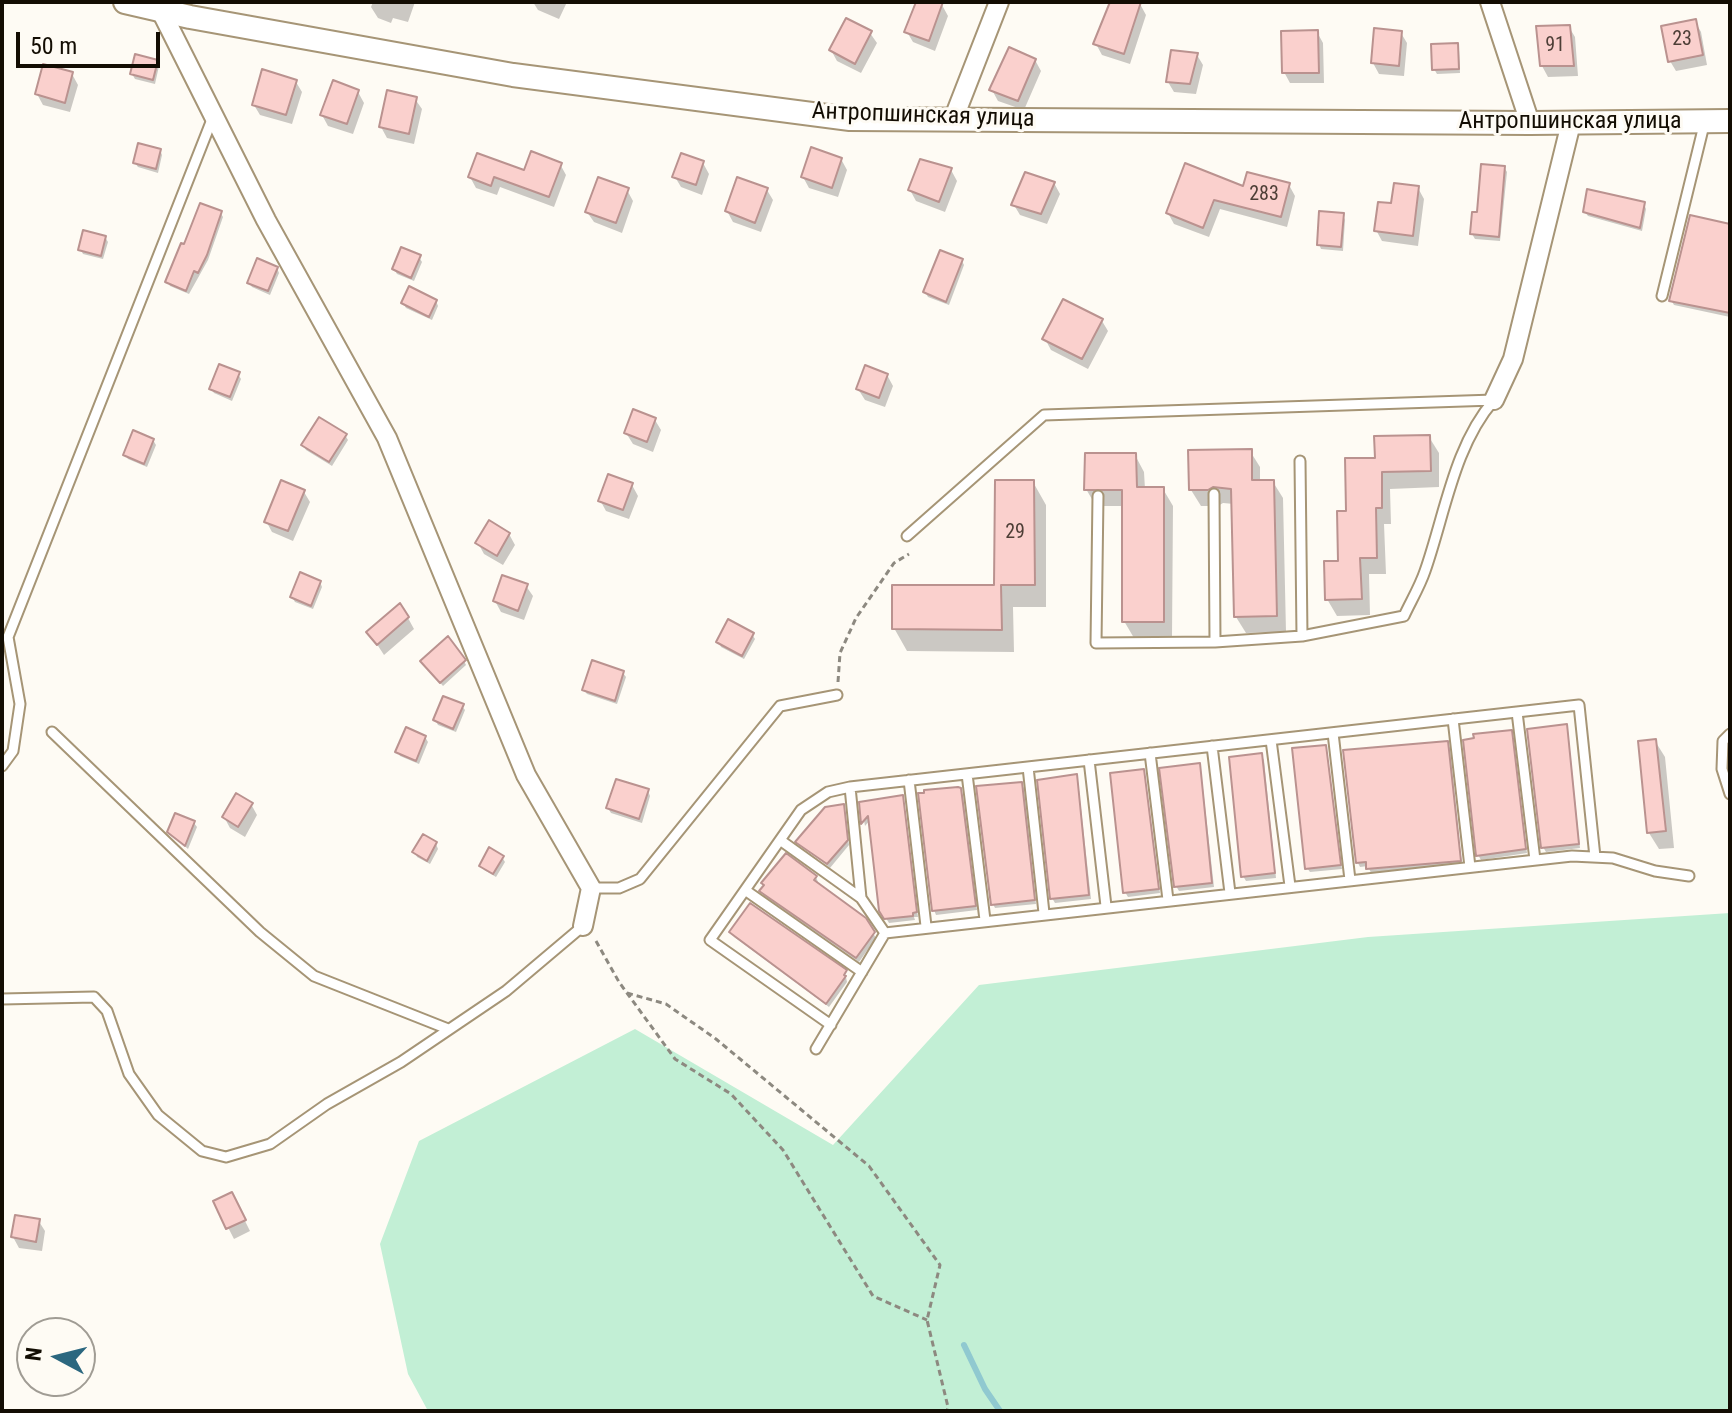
<!DOCTYPE html>
<html>
<head>
<meta charset="utf-8">
<style>
  body { margin:0 }
  #map { position:relative; width:1732px; height:1413px; overflow:hidden; background:#fefbf4; font-family:"Roboto Condensed",sans-serif }
  canvas { display:block }
  .frame { position:absolute; inset:0; border:4px solid #130d03; pointer-events:none }
  .north { position:absolute; left:16px; top:1317px; width:80px; height:80px; box-sizing:border-box; background:#fefbf4; border:2px solid #a09c94; border-radius:50%; rotate:277deg; font-size:22px; font-weight:700; line-height:32px; text-align:center; color:#130d03 }
  .north::after { content:''; display:block; margin:auto; width:28px; height:36px; background:#2b677f; clip-path:polygon(50% 0,100% 100%,50% 72%,0 100%) }
  .scale { position:absolute; left:16px; top:32px; width:144px; height:36px; box-sizing:border-box; border:4px solid #130d03; border-top:0; padding-left:10px; font-size:24px; line-height:28px; white-space:nowrap; color:#130d03; -webkit-text-stroke:6px #fefbf4; paint-order:stroke }
</style>
</head>
<body>
<div id="map">
<canvas width="1732" height="1413"></canvas>
<div class="frame"></div>
<div class="north">N</div>
<div class="scale">50 m</div>
</div>
<script>
const ctx = document.querySelector('canvas').getContext('2d');
ctx.lineJoin = 'round';
function paint(path, color) { ctx.fillStyle = color; ctx.fill(path, 'evenodd'); }
function strokePath(path, color, width, dash) { ctx.strokeStyle = color; ctx.lineWidth = width; ctx.lineCap = dash ? 'butt' : 'round'; ctx.setLineDash(dash || []); ctx.stroke(path); }
function label(font, color, halo, rows, align = 'center') {
  ctx.font = font + ' "Roboto Condensed",sans-serif'; ctx.lineWidth = 6; ctx.setLineDash([]); ctx.textBaseline = 'middle'; ctx.strokeStyle = halo; ctx.fillStyle = color; for (const [text, x, y, turn = 0] of rows) {
    ctx.save(); ctx.translate(x, y); ctx.rotate((+turn || 0) * Math.PI / 180); ctx.textAlign = isNaN(turn) ? turn : align; if (halo) ctx.strokeText(text, 0, 0); ctx.fillText(text, 0, 0); ctx.restore();
  }
}
paint(new Path2D(`
  M1730,913v498h-1302l-20,-37 -28,-130 39,-103 216,-112 198,116 146,-160 389,-48z`), '#c2efd5');
paint(new Path2D(`
  M373,2h42l-7,20 -15,-4 -2,5 -13,-5 -7,-11z
  M533,2h34l-8,17 -21,-9z
  M918,2l24,3 6,11 -13,35 -22,-9 -6,-10z
  M1112,2l28,2 6,11 -16,49 -28,-9 -6,-11z
  M1695,21l6,11 6,33 -31,6 -6,-10z
  M1569,27l6,10 3,39 -30,1 -6,-11z
  M1317,32l6,11 1,40h-34l-6,-11z
  M870,33l7,10 -16,30 -24,-12 -6,-11z
  M1401,33l6,10 -3,33 -25,-2 -6,-11z
  M1457,45l2,5 1,23 -23,1 -3,-5z
  M1197,55l6,10 -7,29 -22,-2 -6,-10z
  M1035,60l6,11 -17,39 -26,-9 -6,-11z
  M156,62l3,4 -4,18 -20,-5 -3,-5z
  M72,74l6,11 -8,27 -27,-7 -6,-11z
  M296,82l6,10 -10,32 -32,-9 -6,-10z
  M358,92l6,11 -11,31 -25,-8 -6,-11z
  M415,99l7,10 -8,35 -27,-6 -6,-11z
  M160,150l2,5 -4,18 -20,-6 -3,-4z
  M841,159l6,11 -9,27 -29,-9 -6,-11z
  M703,163l6,11 -7,21 -21,-8 -6,-10z
  M560,164l6,11 -12,32 -54,-20 -3,8 -21,-7 -6,-11 55,-4z
  M1504,167l3,5 -7,69 -25,-2 -3,-5 7,-20z
  M951,170l6,11 -12,31 -29,-11 -6,-11z
  M1054,183l6,11 -13,30 -27,-9 -6,-10z
  M1289,185l6,11 -8,31 -67,-18 -11,28 -35,-13 -6,-11 77,-24z
  M1418,188l6,11 -6,47 -36,-5 -6,-11 17,-24z
  M627,190l6,11 -11,32 -28,-11 -7,-10z
  M767,190l6,10 -12,32 -28,-10 -6,-11z
  M1644,204l2,5 -4,22 -54,-15 -3,-4z
  M220,212l3,5 -15,43 -19,34 -19,-8 -2,-4z
  M1343,215l2,5 -2,31 -22,-2 -2,-5z
  M1730,226v91l-56,-12 -3,-5z
  M105,237l3,5 -5,17 -20,-5 -2,-4z
  M419,257l3,5 -8,19 -17,-7 -3,-5z
  M962,261l2,4 -15,40 -21,-8 -3,-5z
  M277,268l2,5 -9,22 -18,-8 -3,-4z
  M436,301l2,5 -6,14 -26,-12 -3,-5z
  M1102,321l6,10 -20,38 -37,-19 -6,-11z
  M238,374l3,5 -9,22 -18,-8 -3,-4z
  M887,375l6,11 -8,21 -20,-7 -7,-11z
  M655,420l6,10 -8,22 -20,-8 -7,-11z
  M345,435l3,5 -16,26 -26,-16 -3,-5z
  M1429,437l10,16v34l-49,2 1,35h-7l2,50h-17l1,41 -33,1 -10,-17 13,-36 8,-51 29,-52z
  M153,440l3,5 -9,22 -19,-8 -3,-4z
  M1250,451l10,16v15h13l10,16 3,134 -40,1 -10,-16 -2,-113 -11,-1 -5,3h-17l-10,-16z
  M1135,455l9,17 1,17h18l10,17 -1,132h-38l-10,-17v-115h-28l-10,-17z
  M1033,482l13,23v102h-33l1,45 -107,-1 -13,-23 102,-41z
  M632,485l6,11 -9,23 -23,-8 -6,-11z
  M304,492l6,10 -17,39 -21,-9 -6,-11z
  M509,534l6,11 -12,20 -19,-11 -6,-11z
  M320,582l2,5 -9,22 -18,-7 -3,-5z
  M526,586l7,10 -9,24 -23,-8 -6,-11z
  M408,618l6,11 -30,26 -15,-23z
  M752,634l3,5 -11,20 -23,-12 -2,-5z
  M464,661l2,4 -23,21 -18,-20z
  M623,673l3,4 -9,27 -30,-10 -3,-4z
  M462,706l3,4 -9,22 -18,-7 -3,-5z
  M1566,726l2,4 12,118 -34,4 -3,-5z
  M1511,732l16,121 -46,7 -3,-5z
  M425,737l3,5 -9,22 -19,-8 -2,-4z
  M1655,741l10,16 9,91 -15,1 -10,-16z
  M1447,743l3,5 12,117 -91,8 -3,-7 -8,1 -2,-4z
  M1325,747l17,122 -32,3 -3,-4z
  M1261,755l3,5 12,118 -30,3 -3,-5z
  M1199,765l2,5 13,117 -35,4 -3,-5z
  M1143,771l17,122 -32,4 -3,-5z
  M1076,777l2,4 13,118 -36,4 -3,-5z
  M1021,784l3,4 12,116 -41,4 -2,-4z
  M960,790l3,5 14,115 -41,5 -2,-5z
  M648,791l2,5 -8,27 -31,-10 -3,-5z
  M902,797l16,120h-4l1,3 -26,3 -8,-13 -11,-90 -5,6 -4,-22z
  M251,804l6,11 -12,22 -15,-9 -6,-11z
  M843,806l6,39 -19,23 -32,-26z
  M194,823l3,4 -9,22 -19,-17z
  M436,844l2,5 -8,15 -13,-7 -2,-5z
  M502,857l3,5 -9,15 -12,-7 -3,-4z
  M816,877l2,5 -2,2 48,35 12,19 -17,24 -95,-66 -2,-5 3,-5z
  M731,932l114,40 2,10 -18,25 -95,-70z
  M215,1202l22,3 13,26 -16,8z
  M38,1220l7,11 -3,20 -23,-3 -6,-11z`), '#0003');
strokePath(new Path2D(`
  M964,1345l21,44 15,22`), '#90c9d0', 6);
const building = new Path2D(`
  M916,2h27l-14,39 -25,-9z
  M1110,2h31l-17,52 -31,-10z
  M846,18l26,13 -17,33 -26,-14z
  M1696,19l7,36 -35,7 -7,-36z
  M1570,25l4,41h-34l-4,-40z
  M1374,28l28,3 -3,35 -28,-3z
  M1318,30l1,43h-37l-1,-42z
  M1458,43l1,26 -27,1 -1,-26z
  M1009,47l27,12 -18,42 -29,-11z
  M1171,50l27,3 -8,31 -24,-2z
  M135,54l23,6 -5,20 -23,-6z
  M43,64l30,8 -8,31 -30,-9z
  M262,69l35,11 -11,35 -34,-10z
  M333,80l26,10 -12,34 -27,-9z
  M387,90l30,7 -8,37 -30,-7z
  M138,143l23,6 -5,20 -23,-6z
  M811,147l31,11 -10,30 -31,-11z
  M531,151l31,12 -13,34 -55,-20 -3,9 -23,-9 9,-24 47,17z
  M681,153l23,8 -8,24 -24,-8z
  M920,159l32,9 -13,34 -31,-12z
  M1185,163l58,23 4,-14 43,11 -9,34 -67,-17 -11,28 -37,-15z
  M1481,164l24,2 -6,71 -29,-3 2,-22h5z
  M1025,172l30,10 -14,32 -30,-9z
  M598,177l31,11 -13,35 -31,-11z
  M737,177l31,11 -13,35 -30,-12z
  M1394,183l25,3 -6,50 -39,-5 4,-29 13,1z
  M1587,189l58,13 -5,26 -57,-16z
  M200,203l22,8 -15,44 -9,18 -4,-2 -8,20 -21,-9 16,-39 3,1z
  M1319,211l25,2 -3,34 -24,-2z
  M1690,215l40,9v89l-61,-12z
  M83,230l23,6 -5,20 -23,-6z
  M401,247l20,8 -10,23 -19,-9z
  M940,250l23,9 -17,43 -23,-10z
  M257,258l21,9 -10,24 -21,-8z
  M409,286l28,14 -8,17 -28,-14z
  M1063,299l40,20 -21,40 -40,-20z
  M219,364l21,8 -10,25 -21,-8z
  M865,365l23,9 -9,24 -23,-9z
  M633,409l23,9 -9,24 -23,-9z
  M319,417l28,17 -18,28 -28,-17z
  M133,430l21,9 -10,25 -21,-9z
  M1430,435l1,36 -49,1v36h-6l1,50h-17l2,41 -37,1 -1,-39h14l-1,-50h9l-1,-53h30l-1,-22z
  M1252,449v31h22l3,136 -43,1 -3,-128 -18,-2 -5,3h-19l-1,-40z
  M1085,453h51l1,34h27v135h-42v-132h-38z
  M608,474l25,9 -10,27 -25,-9z
  M281,480l24,10 -17,41 -24,-9z
  M995,480h39l1,105h-34l1,45 -110,-1v-44h102z
  M489,520l21,13 -13,23 -22,-13z
  M300,572l21,9 -10,25 -21,-9z
  M502,575l26,9 -10,27 -25,-10z
  M400,603l9,14 -32,28 -11,-13z
  M728,619l26,14 -12,23 -26,-14z
  M448,636l18,24 -26,23 -20,-22z
  M592,660l32,11 -9,30 -33,-11z
  M443,696l21,8 -11,25 -20,-9z
  M1567,724l12,120 -38,4 -14,-119z
  M406,727l20,9 -10,25 -21,-9z
  M1512,730l14,119 -50,7 -13,-116 11,-2 -1,-4z
  M1656,739l10,92 -19,2 -9,-92z
  M1448,741l13,120 -95,8v-7l-10,1 -13,-113z
  M1326,745l15,120 -36,4 -13,-121z
  M1262,753l13,120 -34,4 -12,-120z
  M1200,763l12,120 -38,4 -15,-119z
  M1144,769l15,120 -36,4 -13,-120z
  M1077,774l12,121 -39,4 -13,-119z
  M616,779l33,10 -10,30 -33,-11z
  M1022,782l13,118 -44,5 -15,-119z
  M958,787l3,1 15,118 -44,5 -14,-118h6v-3z
  M236,793l17,10 -15,24 -16,-10z
  M903,795l14,117 -4,1v3l-29,3 -5,-8 -11,-95 -7,8 -2,-22z
  M844,804l4,36 -21,24 -32,-22 30,-35z
  M175,813l20,8 -10,25 -18,-14z
  M423,834l14,8 -10,19 -15,-9z
  M489,847l15,9 -11,18 -14,-8z
  M786,853l31,23 -3,4 52,38 9,14 -19,26 -97,-67 5,-6 -3,-2z
  M750,903l97,67 -3,5 2,1 -20,28 -97,-72z
  M232,1192l14,28 -20,9 -13,-28z
  M15,1215l25,4 -4,23 -25,-5z`);
paint(building, '#fad0cd');
strokePath(building, '#ba928f', 2);
const service = new Path2D(`
  M1662,296l43,-175
  M1300,461l2,175
  M1214,494l1,148
  M1098,496l-2,147 119,-1 87,-6 102,-20c7,-15 16,-30 21,-45 20,-57 29,-125 69,-171
  M907,536l137,-121 450,-15
  M1517,712l18,148
  M1453,719l17,148
  M52,732l208,200 54,44 134,53
  M1333,733l17,147
  M1730,734l-7,7 -1,28 8,25
  M1271,740l19,146
  M1212,746l18,147
  M1150,753l18,147
  M1089,760l17,146
  M2,766l11,-15 7,-47 -12,-67 205,-520
  M1028,767l16,146
  M967,774l18,146
  M909,780l17,146
  M850,787l11,111
  M780,840l81,58 24,35
  M591,888h28l21,-9 140,-173 57,-11
  M745,890l117,82
  M2,999l92,-2 13,14 22,63 29,41 44,36 24,6 44,-13 57,-40 74,-42 105,-71 77,-65
  M831,1025l-121,-85 91,-130 27,-18 22,-5 729,-82 16,152
  M816,1049l69,-116 687,-77 41,2 42,13 34,5`);
const minor = new Path2D(`
  M1490,2l40,121
  M160,9l106,211 121,218 139,337 65,113 -8,38
  M953,120l46,-118
  M1494,400l19,-41 58,-236`);
const tertiary = new Path2D(`
  M125,2l65,15 323,58 337,44 680,4 200,-2`);
strokePath(service, '#a69576', 13);
strokePath(minor, '#a69576', 22);
strokePath(tertiary, '#a69576', 26);
strokePath(new Path2D(`
  M838,682l2,-29 16,-35 38,-55 15,-9
  M596,941l23,41 56,77 56,35 52,56 90,146 54,24
  M627,993l39,11 50,35 153,127 71,99 -13,55 21,87 -1,4`), '#8d8980', 3, [6, 4]);
strokePath(service, '#fff', 9);
strokePath(minor, '#fff', 18);
strokePath(tertiary, '#fff', 22);
label('20px', '#4d3e36', null, [
  ["23",1682,40],
  ["91",1555,46],
  ["283",1264,195],
  ["29",1015,533]
]);
label('24px', '#130d03', '#fefbf4', [
  ["Антропшинская улица",923,116,2],
  ["Антропшинская улица",1570,122]
]);
</script>
</body>
</html>
